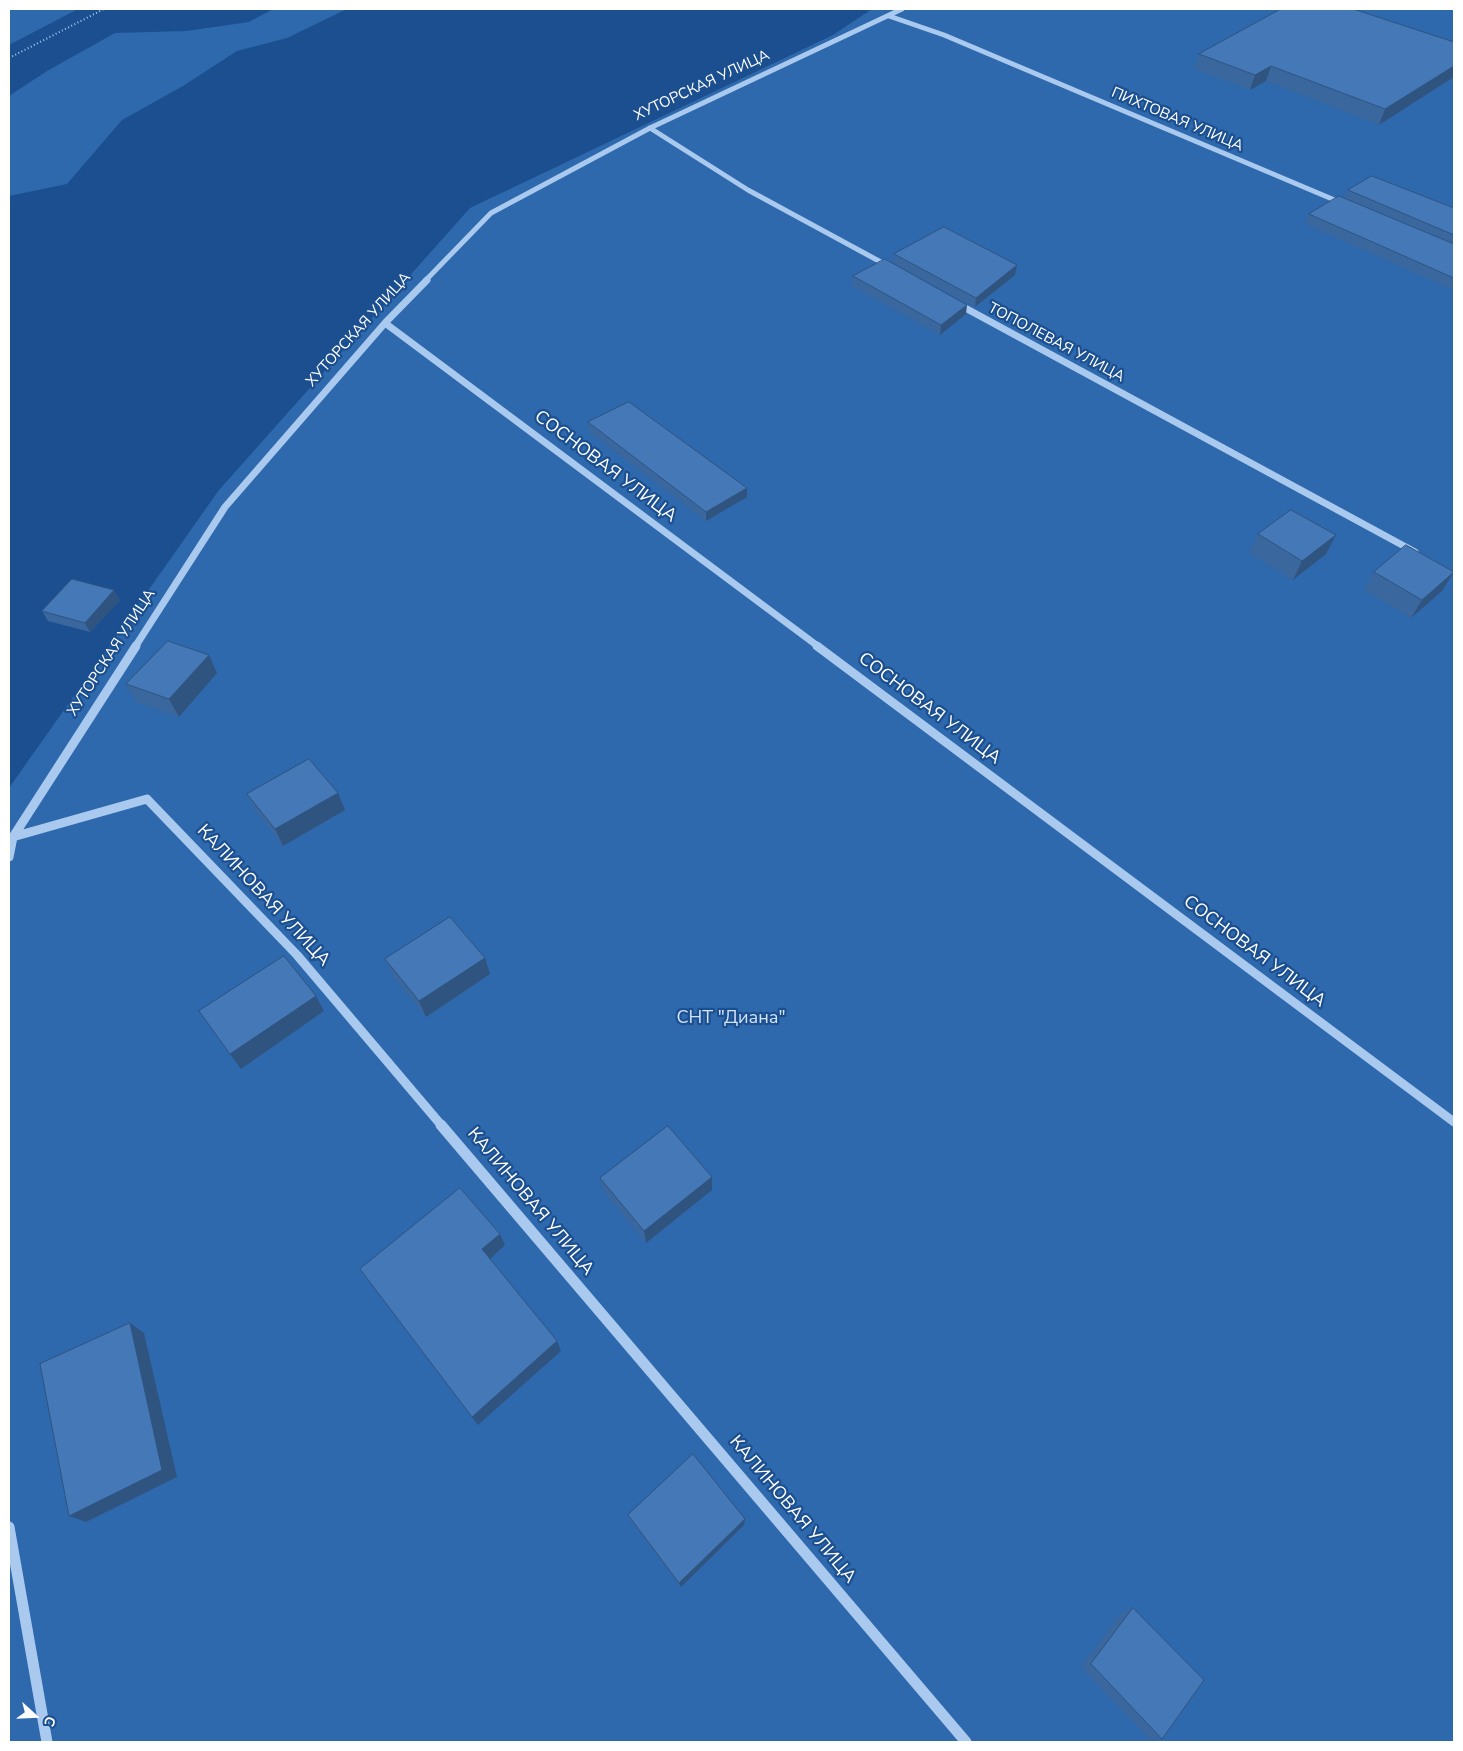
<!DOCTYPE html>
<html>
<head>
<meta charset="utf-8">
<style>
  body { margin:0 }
  #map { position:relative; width:1463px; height:1751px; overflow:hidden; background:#1b4f8f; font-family:"Nunito Sans",sans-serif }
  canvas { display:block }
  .frame { position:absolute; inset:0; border:10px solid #fff; pointer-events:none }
  .north { position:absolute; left:10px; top:1691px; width:50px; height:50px; -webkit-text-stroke:4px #1b4f8f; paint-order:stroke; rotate:110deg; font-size:14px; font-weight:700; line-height:20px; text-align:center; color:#fff }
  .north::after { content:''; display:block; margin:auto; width:18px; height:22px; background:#fff; clip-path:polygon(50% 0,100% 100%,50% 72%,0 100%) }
</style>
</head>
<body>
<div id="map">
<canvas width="1463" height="1751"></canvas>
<div class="frame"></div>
<div class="north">С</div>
</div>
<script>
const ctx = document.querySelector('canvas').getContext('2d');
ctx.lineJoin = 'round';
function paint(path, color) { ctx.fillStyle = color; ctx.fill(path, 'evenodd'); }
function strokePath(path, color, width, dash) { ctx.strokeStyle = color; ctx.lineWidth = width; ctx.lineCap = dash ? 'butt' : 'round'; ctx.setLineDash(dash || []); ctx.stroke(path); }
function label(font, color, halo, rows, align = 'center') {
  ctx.font = font + ' "Nunito Sans",sans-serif'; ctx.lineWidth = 4.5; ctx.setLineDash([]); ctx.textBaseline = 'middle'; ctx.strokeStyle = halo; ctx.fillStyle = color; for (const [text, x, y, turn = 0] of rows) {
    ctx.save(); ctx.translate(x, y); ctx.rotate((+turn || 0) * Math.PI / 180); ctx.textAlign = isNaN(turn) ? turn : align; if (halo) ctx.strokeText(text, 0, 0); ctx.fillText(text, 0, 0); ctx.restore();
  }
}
paint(new Path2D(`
  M9,9h69l-69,36z
  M273,9h74l-60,29 -50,13 -54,35 -61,34 -55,64 -58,12v-100l38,-25 68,-38 71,-2 63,-9z
  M872,9h582v1733h-1445v-954l210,-298 251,-282 363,-173z`), '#2e69ad');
strokePath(new Path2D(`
  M9,58l95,-49`), '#a9c9ee', 2, [1, 2.5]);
strokePath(new Path2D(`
  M889,16l55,19 400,169
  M650,128l98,62 142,77
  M425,281l66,-68 159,-85 252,-119`), '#a9c9ee', 5);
strokePath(new Path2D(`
  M956,303l459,249
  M385,323l434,324
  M135,647l90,-140 160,-184 42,-43`), '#a9c9ee', 7);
strokePath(new Path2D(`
  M817,646l637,476
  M9,838l138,-39 150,156 145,171
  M9,857l4,-20 123,-191`), '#a9c9ee', 9);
strokePath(new Path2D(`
  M441,1125l525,617
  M9,1527l38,215`), '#a9c9ee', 11);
paint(new Path2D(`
  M1454,42l-75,83 -113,-44 -16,9 -55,-21 4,-15z
  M1348,190l106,18v82l-149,-66 4,-10 36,-16z
  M894,254l123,11 -2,10 -40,32 -80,-42 71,49 -26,21 -88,-49 1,-10 40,-12z
  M588,422l159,75 -41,24 -117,-89z
  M1258,534l68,20 -33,26 -44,-27z
  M1374,572h80l-12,19 -31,27 -47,-28z
  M120,600l-30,32 -42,-11 -6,-10z
  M217,673l-38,44 -42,-14 -11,-19z
  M247,794l98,16 -62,36 -27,-35z
  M385,959l105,15 -64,43 -34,-42z
  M712,1177v13l-66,53 -43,-52 -3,-13z
  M628,1515l117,4 -1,6 -63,62 -50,-66z
  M1133,1608l29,131 -12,1 -69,-73 41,-55z`), '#3a679d');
paint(new Path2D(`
  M1271,66l-5,15 -16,9 5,-15z
  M1454,66v11l-75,48 6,-16z
  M1017,265l-2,10 -40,32 1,-9z
  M967,305l-1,9 -26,21 1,-10z
  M747,488v9l-41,24v-9z
  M1336,535l-10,19 -33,26 9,-19z
  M1454,572l-12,19 -31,27 11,-18z
  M114,590l6,10 -30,32 -5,-9z
  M209,655l8,18 -38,44 -10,-18z
  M338,793l7,17 -62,36 -8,-17z
  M485,958l5,16 -64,43 -7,-16z
  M316,996l8,15 -83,58 -11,-15z
  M712,1177v13l-66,53 -2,-12z
  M500,1234l5,11 -17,16 -6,-12z
  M130,1323l14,10 33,144 -91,45 -17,-6z
  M557,1341l4,10 -83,74 -6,-8z
  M745,1519l-1,6 -63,62 -2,-4z`), '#305480');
const building = new Path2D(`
  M1281,9h72l101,33v24l-69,43 -114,-43 -16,9 -56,-21z
  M1372,176l82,32v27l-106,-45z
  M1339,196l115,48v34l-145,-64z
  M944,227l73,38 -41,33 -82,-44z
  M885,259l82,46 -26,20 -88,-49z
  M629,402l118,86 -41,24 -118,-90z
  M1291,510l45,25 -34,26 -44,-27z
  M1406,545l48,27 -32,28 -48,-28z
  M72,579l42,11 -29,33 -43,-12z
  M168,641l41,14 -40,44 -43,-15z
  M309,759l29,34 -63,36 -28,-35z
  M450,917l35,41 -66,43 -34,-42z
  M284,956l32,40 -86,58 -31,-43z
  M668,1126l44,51 -68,54 -44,-53z
  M460,1188l40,46 -18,15 75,92 -85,76 -112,-148z
  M130,1323l32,147 -93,46 -29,-152z
  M693,1454l52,65 -66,64 -51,-68z
  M1133,1608l71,72 -42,59 -71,-75z`);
paint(building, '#4478b7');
strokePath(building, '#305480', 1);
label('15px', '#fff', '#1b4f8f', [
  ["ХУТОРСКАЯ УЛИЦА",702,86,-25],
  ["ПИХТОВАЯ УЛИЦА",1177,120,23],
  ["ХУТОРСКАЯ УЛИЦА",359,330,-48],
  ["ТОПОЛЕВАЯ УЛИЦА",1056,343,28],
  ["ХУТОРСКАЯ УЛИЦА",112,653,-57]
]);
label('18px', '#fff', '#1b4f8f', [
  ["СОСНОВАЯ УЛИЦА",605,467,37],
  ["СОСНОВАЯ УЛИЦА",929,709,37],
  ["КАЛИНОВАЯ УЛИЦА",263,896,47],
  ["СОСНОВАЯ УЛИЦА",1254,952,37],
  ["КАЛИНОВАЯ УЛИЦА",530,1202,50],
  ["КАЛИНОВАЯ УЛИЦА",792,1510,50]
]);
label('18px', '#cfe3fa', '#1b4f8f', [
  ["СНТ \"Диана\"",731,1019]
]);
</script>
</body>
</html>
